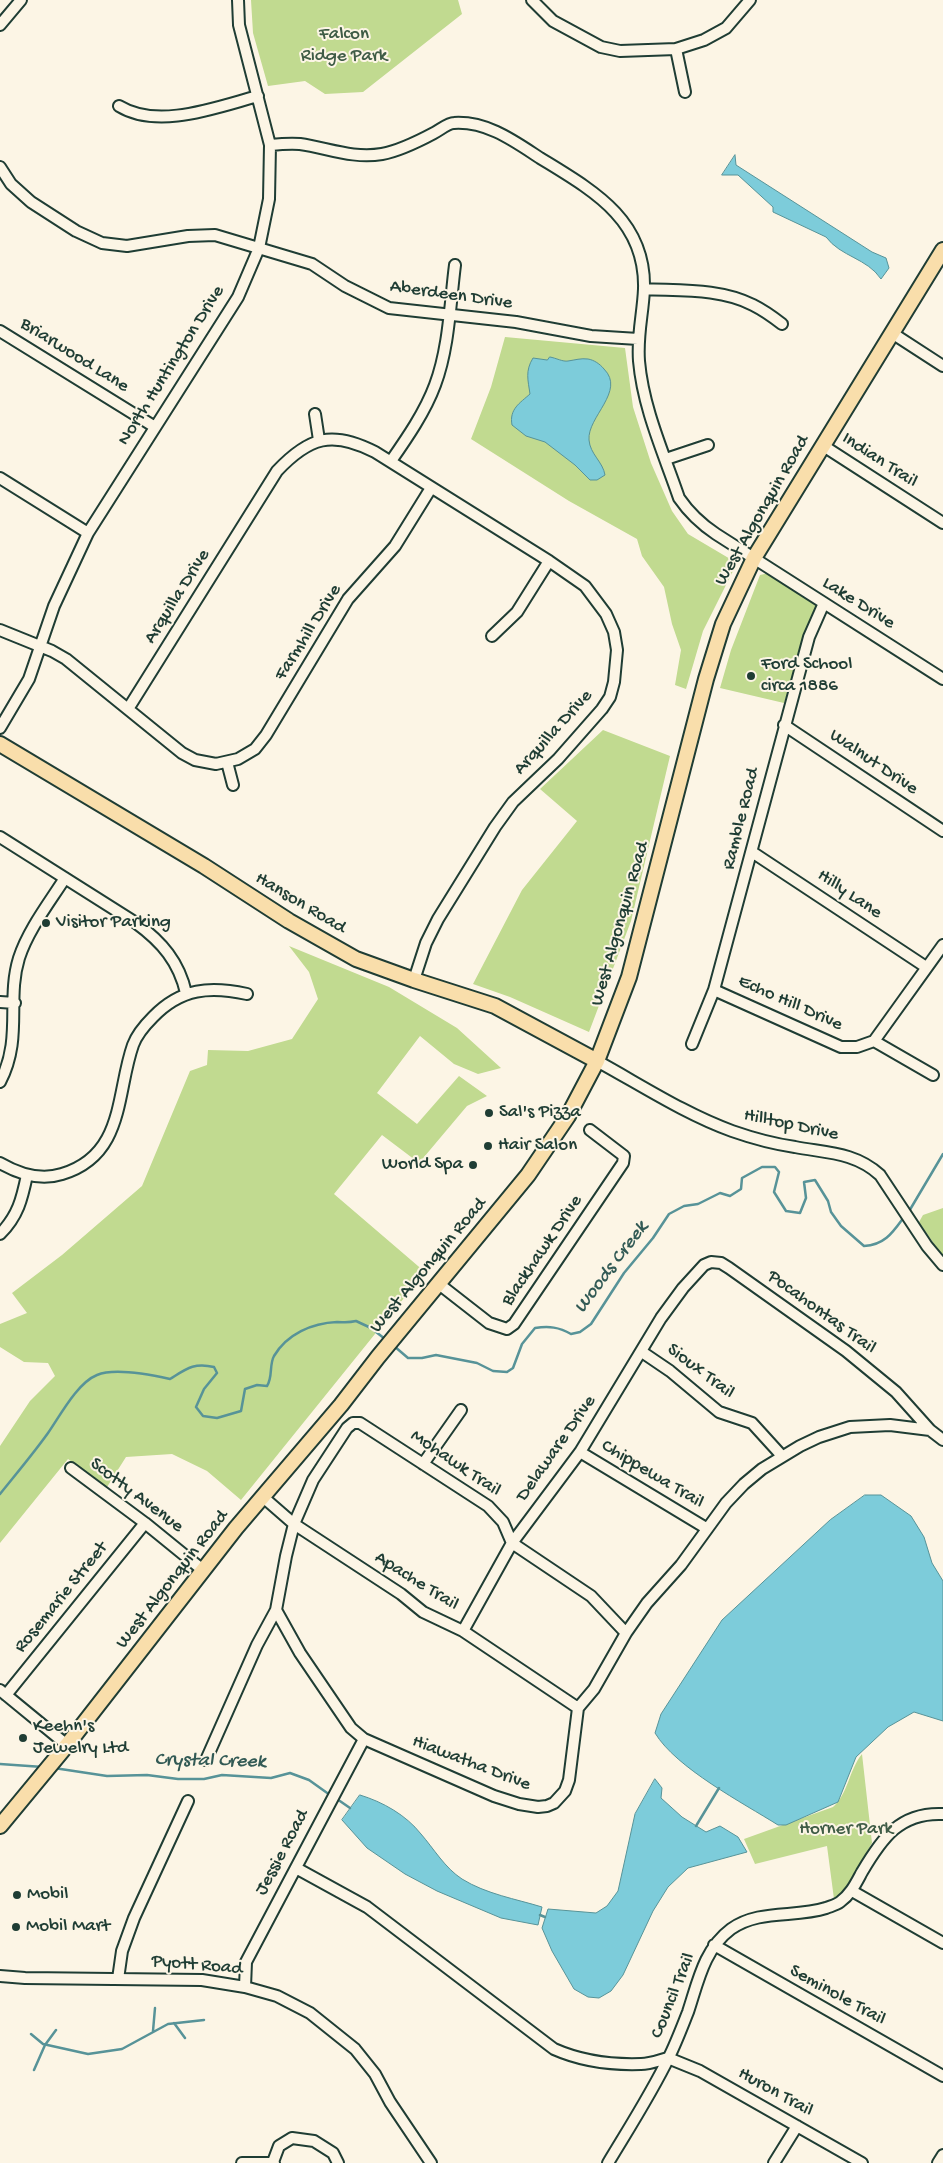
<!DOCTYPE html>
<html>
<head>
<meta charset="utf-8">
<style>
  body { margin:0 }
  canvas { display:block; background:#fcf5e5 }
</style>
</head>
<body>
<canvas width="943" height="2163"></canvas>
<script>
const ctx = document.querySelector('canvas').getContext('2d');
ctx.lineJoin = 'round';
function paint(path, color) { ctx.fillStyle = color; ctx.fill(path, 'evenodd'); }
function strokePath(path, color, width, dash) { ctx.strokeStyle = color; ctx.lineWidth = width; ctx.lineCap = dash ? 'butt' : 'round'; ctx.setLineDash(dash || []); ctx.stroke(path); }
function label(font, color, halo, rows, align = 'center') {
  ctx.font = font + ' "Gochi Hand",sans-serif'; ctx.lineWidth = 4; ctx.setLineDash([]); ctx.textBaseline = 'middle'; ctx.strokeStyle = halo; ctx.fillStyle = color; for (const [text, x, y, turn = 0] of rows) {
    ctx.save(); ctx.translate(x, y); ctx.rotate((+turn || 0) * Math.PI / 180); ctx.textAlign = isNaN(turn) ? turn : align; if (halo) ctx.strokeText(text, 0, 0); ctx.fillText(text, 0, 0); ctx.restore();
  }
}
paint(new Path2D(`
  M251,0h207l4,14 -99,78 -38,2 -20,-13 -37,5 -15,-53z
  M505,337l120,11 8,59 18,56 21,48 16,23 49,29 -34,68 -17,58 -11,-4 6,-35 -9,-26 -8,-37 -22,-31 -5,-17 -68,-38 -98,-62 20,-52z
  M769,573l48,31 -33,99 -64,-15 11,-38 29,-75z
  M603,730l67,26 -39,165 -42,111 -79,-35 -37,-13 49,-94 55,-69 -37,-32z
  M289,946l100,41 68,41 44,40 -23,6 -24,-10 -34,-28 -43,57 40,31 42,-48 28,20 -20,10 -48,57 -37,-28 -48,59 91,78 -184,228 -34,-29 -35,-17 -46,3 -19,30 -39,-28 -68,84v-97l30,-45 25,-25 -7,-13 -24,-1 -24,-15v-23l27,-11 -15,-20 50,-38 80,-69 48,-115 17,-6 1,-15 40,1 44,-12 26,-40 -9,-27z
  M943,1208v49l-24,-35 4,-7z
  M862,1754l10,89 -30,51 -8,5 -7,-53 -72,18 -11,-25 89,-32c15,-13 16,-37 29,-53z`), '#c1da90');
const water = new Path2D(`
  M735,155l1,10 136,87 14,6 3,10 -8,11c-14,-21 -40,-22 -55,-42l-53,-25v-5l-35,-32h-16z
  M550,357c6,1 13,5 18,4 7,-1 13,-3 20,-2 6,1 12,5 16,10 22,22 -17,48 -15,71 1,14 14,22 16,35l-8,5h-7l-15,-15 -30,-23 -19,-6 -14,-11c-3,-16 8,-22 18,-31 -2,-14 -5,-23 3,-36l14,2z
  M865,1495h16l30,21 13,21 8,26 11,18v140l-29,-9 -26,15 -32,30 -18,45 -52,23h-8c-35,-22 -102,-57 -123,-92l6,-19 61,-94 108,-100z
  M655,1779l7,9 -1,10 21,19 24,15 14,-6 18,11 9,15 -59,16 -20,19 -15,24 -30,64 -12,16 -12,7 -11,-1 -14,-8 -22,-38 -10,-23 6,-19 48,4 11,-7 11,-15 17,-77z
  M360,1795c23,7 46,20 61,39 13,15 24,34 41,45 24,15 54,20 80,28l-4,18 -37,-7 -64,-27 -32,-17 -38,-26 -25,-28z`);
paint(water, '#7dccda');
strokePath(water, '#579398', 1);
strokePath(new Path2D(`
  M908,1213l35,-59
  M394,1346l14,12h14l14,-3 41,8 16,8 14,1 6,-4 9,-24 13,-16c14,-2 24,-1 36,6l9,-2 11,-8 33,-51 29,-35 16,-24 15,-8 14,-2 22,-11 10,3 11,-7 1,-11 20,-11h13l4,5 -5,20 12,19 14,2 6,-15 -2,-16 11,-2 13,21 3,11 10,14 23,20c21,-1 29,-14 40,-29
  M0,1494c16,-20 33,-40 48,-61 12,-17 29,-50 49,-58 17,-7 55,0 73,4 16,-10 24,-17 44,-12l3,6 -13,16 -8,18 7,9 14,2 24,-7 4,-22 12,-4 10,1c6,-9 2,-21 7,-30 13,-22 38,-33 63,-34 7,0 11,1 19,-1l15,7 14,11
  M0,1764l43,3
  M54,1768l53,8 40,-1 31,4h26l18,-4 49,3 19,-5 19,7 21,15
  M337,1799l13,9
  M696,1826l23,-38
  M540,1915l5,2
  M174,2023l11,15
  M153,2031l2,-23
  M31,2034l12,10 45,10 34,-5 46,-25 36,-4
  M34,2070l11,-25 11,-15`), '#579398', 2.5);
const minor = new Path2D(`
  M532,0l21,21 48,26 19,4 56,-2 28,-9 22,-12 24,-28
  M0,25l21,-25
  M676,49l9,43
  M119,106c39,24 98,1 139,-10
  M270,145c10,-1 20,-2 30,-1 28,4 53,15 82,10 17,-3 37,-13 52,-21 6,-3 14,-10 20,-10 33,-2 60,18 86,35 52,32 106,61 104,131 -1,25 -7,45 -5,72 4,47 25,93 40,137 11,16 22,26 37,36l227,145
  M0,167l11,17 20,18 45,29 26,12 25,3 61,-10 27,-1 97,29 33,22 44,22 127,14 75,14 47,3
  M644,289c35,2 76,-1 109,16 10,5 20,12 29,19
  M0,331l155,96
  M892,333l51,33
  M315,414l4,26
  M822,445l121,78
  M666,459l42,-14
  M391,461c16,-23 34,-49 44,-76 14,-37 15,-81 20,-120
  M0,478l88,55
  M0,630l52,21 14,8 116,94 13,7 21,4 22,-5 17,-10 11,-14 82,-136 47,-53 36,-58
  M492,636l25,-24 32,-51
  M128,709l149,-238c32,-34 55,-41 98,-19l174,109 36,25 21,28 8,18 3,18 -3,32 -4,15 -8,12 -44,50 -45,43 -18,25 -57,92 -12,24 -12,37
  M784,725l159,106
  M0,728l29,-49 25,-73 34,-73 150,-236 21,-49 10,-49 1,-54 -31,-120 -1,-25
  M227,762l6,23
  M0,837l136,86c26,19 43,39 50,70
  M752,852l174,115
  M714,990l127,57h16l17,-6 59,34
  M0,1002l15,1
  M874,1041l69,-96
  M692,1044l22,-54 95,-353 15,-34
  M597,1061c44,24 88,53 135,70 20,7 42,13 63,16 31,6 60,5 85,28l47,71 16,19
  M0,1082c23,-44 6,-82 19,-124 9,-28 30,-55 46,-80
  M0,1163c19,11 40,18 62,11 63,-19 54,-81 71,-129 4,-11 12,-20 20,-28 28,-29 57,-31 94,-23
  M0,1234c18,-18 22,-35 27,-59
  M439,1284l50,39 18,6 7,-5 109,-161 1,-7 -34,-26
  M642,1352l28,19 49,41 33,11 30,33
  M580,1452l126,76
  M423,1464l38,-54
  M71,1468l74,55 59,48
  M263,1497l31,27 107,70 22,18 40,19 115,77
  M463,1631l49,-88 68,-91 81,-134 22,-30 21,-23 7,-3 10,1 8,5 117,83 50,41 34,38
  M626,1633l-35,-37 -79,-53 -9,-21 -15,-16 -128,-83h-7l-6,5 -34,52 -19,44 -8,32 -10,54 24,43 51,75 13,11 130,57 25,8 19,3 9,-1 7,-3 11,-12 4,-11 9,-72 16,-19 32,-56 21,-30 34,-38 45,-62 18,-19 18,-15 38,-23 19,-9 31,-10 40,-2 40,5 13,10
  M0,1690l67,55
  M6,1695l139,-172
  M206,1760l51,-115 19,-35
  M296,1868l71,39 187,142c27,12 58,16 87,15 9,0 19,-4 27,-6
  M852,1891l91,52
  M714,1945l229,131
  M0,1976l25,2 177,2 43,7 32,9 33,17 45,36 20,25 15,28 41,61
  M118,1979l4,-28 12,-33 54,-117
  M245,1987l1,-25 118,-223
  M668,2058l32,13 162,92
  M273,2162l6,-16 13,-8 22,3 19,12 5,10
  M242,2163h32
  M608,2163c21,-35 43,-69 61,-106 7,-14 13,-30 19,-45 10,-30 16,-63 43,-83 28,-20 64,-11 95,-21 5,-2 10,-3 14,-6 11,-8 16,-19 22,-30 20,-34 38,-60 81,-58
  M774,2163l23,-37
  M938,2163l5,-8`);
const major = new Path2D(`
  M0,744l204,122 85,55 67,38 58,21 81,26 102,55
  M0,1826l67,-81 169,-217 105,-123 37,-48 150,-182 40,-59 29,-55 32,-84 77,-298 17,-55 31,-66 189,-308`);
strokePath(minor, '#1f3d34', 14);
strokePath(major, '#1f3d34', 18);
strokePath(minor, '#fcf5e5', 10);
strokePath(major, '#f9deab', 14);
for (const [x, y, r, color] of [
  [751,676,5,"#1f3d34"],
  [46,923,5,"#1f3d34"],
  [489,1113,5,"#1f3d34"],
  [488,1146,5,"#1f3d34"],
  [473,1165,5,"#1f3d34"],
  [23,1738,5,"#1f3d34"],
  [17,1895,5,"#1f3d34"],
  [16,1927,5,"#1f3d34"]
]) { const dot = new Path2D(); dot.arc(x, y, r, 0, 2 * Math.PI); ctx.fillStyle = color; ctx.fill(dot); strokePath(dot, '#fcf5e5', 2); }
label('19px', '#3f5c46', '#fcf5e5', [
  ["Falcon",344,35],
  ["Ridge Park",344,57],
  ["Horner Park",846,1830]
]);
label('19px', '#1f3d34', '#fcf5e5', [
  ["Aberdeen Drive",451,296,8],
  ["Briarwood Lane",74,356,32],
  ["North Huntington Drive",172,366,-58],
  ["Indian Trail",879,461,33],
  ["West Algonquin Road",763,511,-60],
  ["Arquilla Drive",178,597,-58],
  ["Lake Drive",858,604,32],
  ["Farmhill Drive",309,633,-58],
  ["Arquilla Drive",554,733,-48],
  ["Walnut Drive",873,763,34],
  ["Ramble Road",742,819,-76],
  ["Hilly Lane",849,895,34],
  ["Hanson Road",300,904,31],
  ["West Algonquin Road",621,924,-74],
  ["Echo Hill Drive",790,1004,24],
  ["Hilltop Drive",791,1126,12],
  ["Blackhawk Drive",543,1251,-56],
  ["West Algonquin Road",429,1266,-50],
  ["Pocahontas Trail",821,1313,36],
  ["Sioux Trail",700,1372,37],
  ["Delaware Drive",557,1449,-55],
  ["Mohawk Trail",455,1464,34],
  ["Chippewa Trail",652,1475,31],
  ["Scotty Avenue",136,1496,37],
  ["West Algonquin Road",173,1580,-52],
  ["Apache Trail",416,1582,32],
  ["Rosemarie Street",62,1598,-51],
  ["Hiawatha Drive",471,1764,21],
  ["Jessie Road",283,1853,-62],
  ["Pyott Road",197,1966,5],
  ["Council Trail",674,1996,-68],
  ["Seminole Trail",837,1996,29],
  ["Huron Trail",775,2093,29]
]);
label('19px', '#1f3d34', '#fcf5e5', [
  ["Ford School",761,665],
  ["circa 1886",761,687],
  ["Visitor Parking",56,923],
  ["Sal's Pizza",499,1113],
  ["Hair Salon",498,1146],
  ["World Spa",463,1165,"right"],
  ["Keehn's",33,1727],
  ["Jewelry Ltd",33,1749],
  ["Mobil",27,1895],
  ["Mobil Mart",26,1927]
], 'left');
label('italic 20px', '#325a55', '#fcf5e5', [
  ["Woods Creek",612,1268,-53],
  ["Crystal Creek",210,1762,1]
]);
</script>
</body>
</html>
